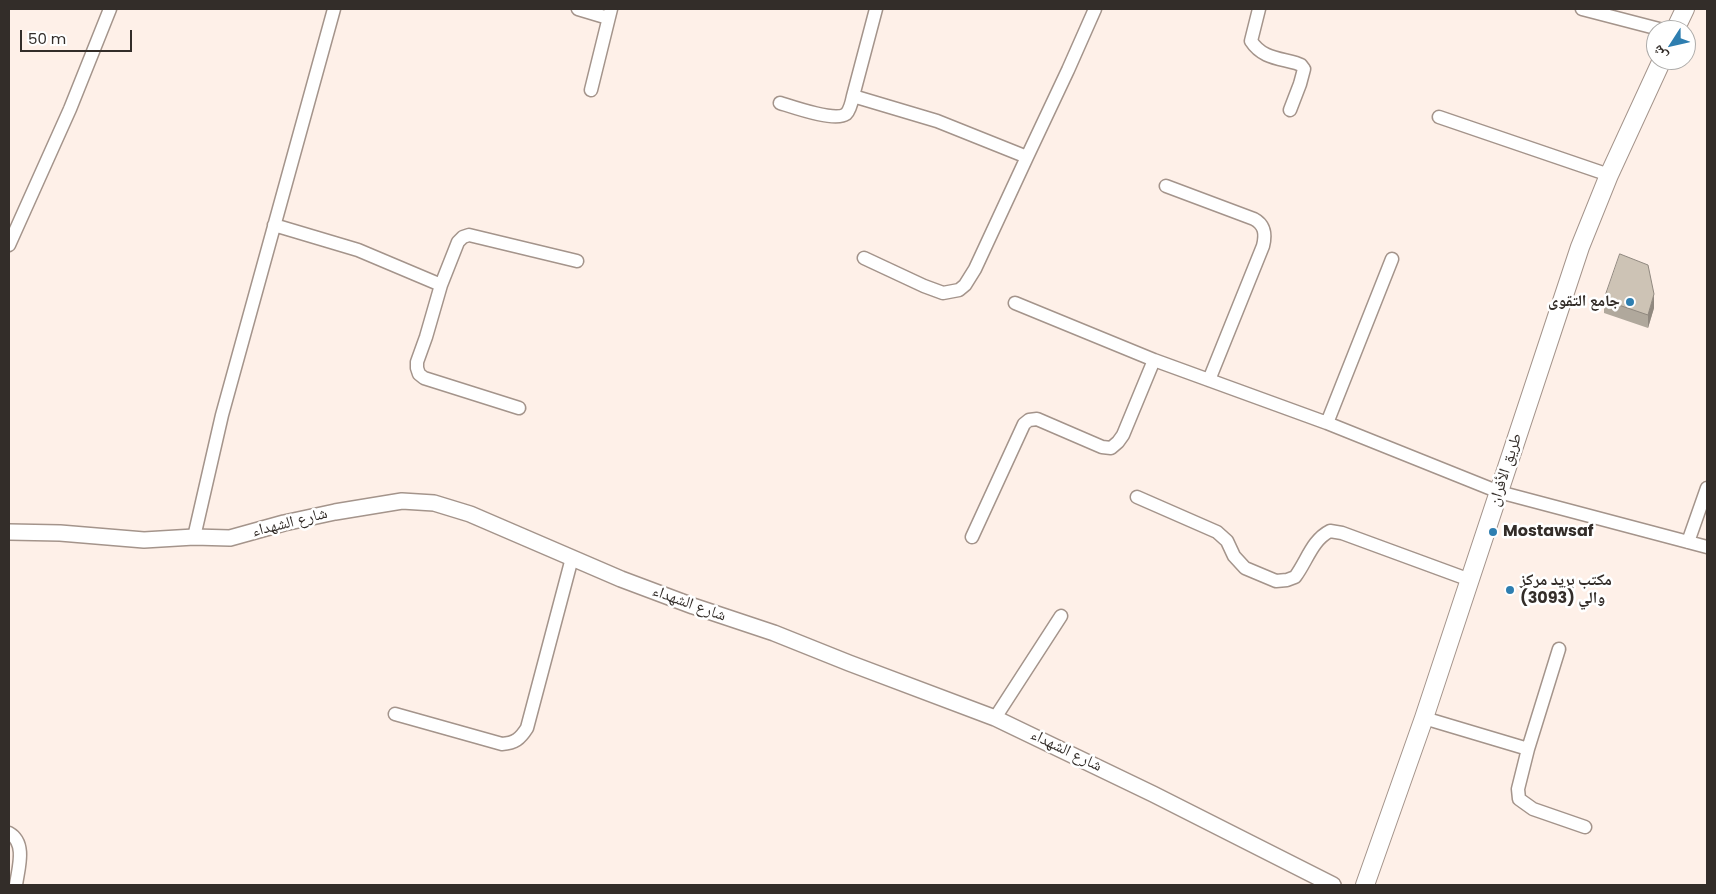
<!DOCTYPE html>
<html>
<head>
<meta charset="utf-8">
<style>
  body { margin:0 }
  #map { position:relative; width:1716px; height:894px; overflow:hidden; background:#fef0e8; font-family:Poppins,"Noto Naskh Arabic",sans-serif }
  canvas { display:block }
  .frame { position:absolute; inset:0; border:10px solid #332d29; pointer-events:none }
  .north { position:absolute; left:1646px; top:20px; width:50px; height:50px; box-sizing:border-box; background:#fff; border:1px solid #adaba9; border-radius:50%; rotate:235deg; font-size:14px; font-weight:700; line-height:20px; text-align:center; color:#332d29 }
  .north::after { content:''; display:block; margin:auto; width:18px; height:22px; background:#2e7eb0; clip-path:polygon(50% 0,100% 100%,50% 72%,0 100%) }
  .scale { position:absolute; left:20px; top:30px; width:112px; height:22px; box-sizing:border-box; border:2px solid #332d29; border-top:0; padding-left:6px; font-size:15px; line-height:18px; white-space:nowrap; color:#332d29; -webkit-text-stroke:4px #fff; paint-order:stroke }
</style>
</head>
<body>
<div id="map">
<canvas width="1716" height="894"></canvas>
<div class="frame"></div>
<div class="north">ش</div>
<div class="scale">50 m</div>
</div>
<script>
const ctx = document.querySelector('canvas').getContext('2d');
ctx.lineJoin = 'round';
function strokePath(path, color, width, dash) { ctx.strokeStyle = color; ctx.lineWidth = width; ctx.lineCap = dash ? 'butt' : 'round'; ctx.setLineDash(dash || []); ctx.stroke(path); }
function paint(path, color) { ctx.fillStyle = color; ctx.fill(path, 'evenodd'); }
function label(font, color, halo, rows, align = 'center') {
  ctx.font = font + ' Poppins,"Noto Naskh Arabic",sans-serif'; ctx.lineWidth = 5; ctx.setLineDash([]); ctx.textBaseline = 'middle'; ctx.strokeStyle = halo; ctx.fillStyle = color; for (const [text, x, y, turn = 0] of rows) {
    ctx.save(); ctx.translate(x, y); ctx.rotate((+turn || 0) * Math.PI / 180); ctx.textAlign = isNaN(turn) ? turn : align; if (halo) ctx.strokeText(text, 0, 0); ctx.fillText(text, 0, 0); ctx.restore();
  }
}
const minor = new Path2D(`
  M578,9l30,9
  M1259,9l-8,32c11,17 27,17 45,22l5,2 3,4 -4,15 -10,26
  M1582,9l81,21
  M591,90l20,-81
  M853,96l23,-87
  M780,103c13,4 55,19 66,11 4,-4 6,-13 7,-18l84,25 90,36 41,-87 27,-61
  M1439,117l170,58
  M1166,186l88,33c11,6 12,15 9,27l-54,134
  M274,225l84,25 83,35
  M9,245l61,-136 40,-100
  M864,258l60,28 19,7 16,-3 6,-5 10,-16 52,-112
  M1015,303l139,57 173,63 172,69 208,55
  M519,408l-95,-30 -5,-4 -2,-6v-6l9,-25 15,-52 17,-43 5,-5 6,-2 108,26
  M1327,423l65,-164
  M1137,497l80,35 10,9 7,15 11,12 31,13 11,-1 8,-3c12,-16 17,-37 35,-46l12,2 128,47
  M194,537l28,-122 112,-406
  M972,537l52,-113 5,-4 8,-1 65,28 9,1 7,-6 5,-7 31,-75
  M1688,542l19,-54
  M1559,649l-31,100 -10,40 1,10 14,10 52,18
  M395,714l107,30c13,-1 18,-5 25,-16l45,-170
  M995,718l66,-102
  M1424,718l104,31
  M9,833c18,10 9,36 7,52`);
const tertiary = new Path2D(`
  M9,532l51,1 84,7 50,-3 36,1 54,-15 51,-11 67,-11 32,2 36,11 151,65 72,27 81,27 75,30 146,55 158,76 180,91`);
const secondary = new Path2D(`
  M1675,30l10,-21
  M1365,885l59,-167 156,-471 29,-72 53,-115`);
strokePath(minor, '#a4948b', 15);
strokePath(tertiary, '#a4948b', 18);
strokePath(secondary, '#a4948b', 20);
strokePath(minor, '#fff', 12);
strokePath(tertiary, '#fff', 15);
strokePath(secondary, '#fff', 18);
paint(new Path2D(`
  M1604,300l50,8 -6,20 -44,-15z`), '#b0a89c');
paint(new Path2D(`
  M1654,294v14l-6,20v-13z`), '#90887f');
const building = new Path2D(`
  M1620,254l28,11 6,29 -6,21 -44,-15z`);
paint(building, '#cdc3b5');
strokePath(building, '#90887f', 1);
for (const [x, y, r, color] of [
  [1630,302,5,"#2e7eb0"],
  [1493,532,5,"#2e7eb0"],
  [1510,590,5,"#2e7eb0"]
]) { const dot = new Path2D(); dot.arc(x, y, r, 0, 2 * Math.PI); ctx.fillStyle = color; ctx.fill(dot); strokePath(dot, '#fff', 2); }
label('bold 16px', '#332d29', '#fff', [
  ["جامع التقوى",1620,302,"right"],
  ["Mostawsaf",1503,532],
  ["مكتب بريد مركز",1520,581],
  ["والي (3093)",1520,599]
], 'left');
label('16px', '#332d29', '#fff', [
  ["طريق الأفران",1506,470,-72],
  ["شارع الشهداء",290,523,-14],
  ["شارع الشهداء",689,604,20],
  ["شارع الشهداء",1066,751,26]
]);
</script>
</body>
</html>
